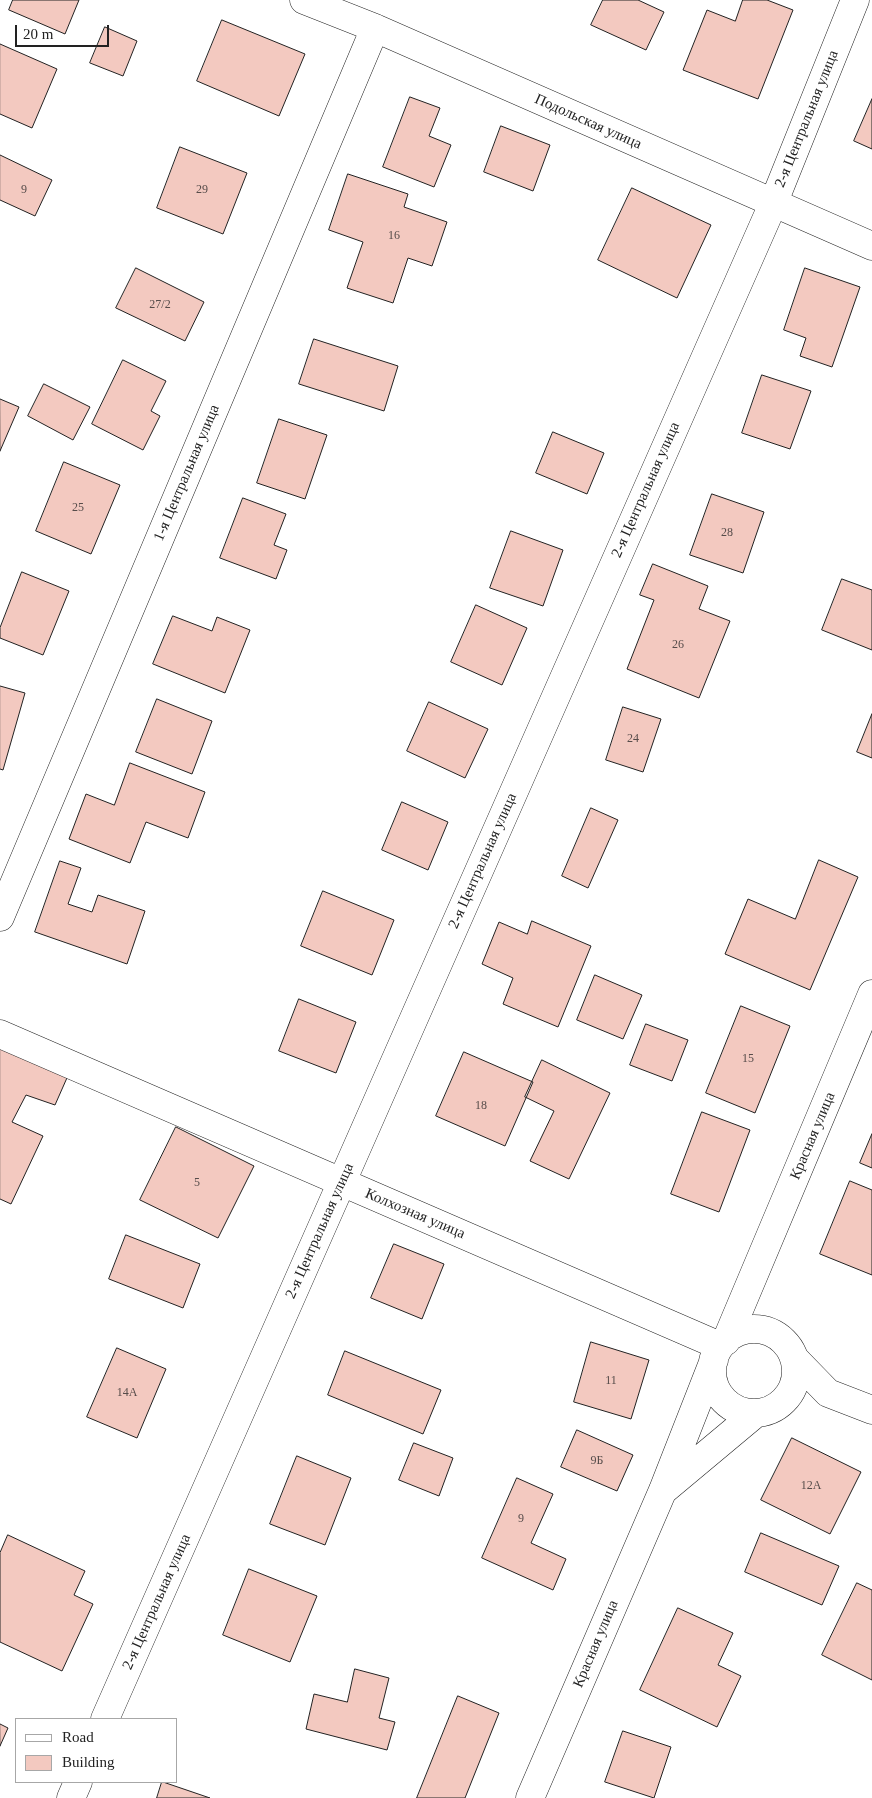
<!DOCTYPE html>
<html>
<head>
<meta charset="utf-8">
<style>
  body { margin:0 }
  #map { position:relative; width:872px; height:1798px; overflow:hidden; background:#fff; font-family:"Times New Roman",serif }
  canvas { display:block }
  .legend { position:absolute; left:15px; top:1718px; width:162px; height:65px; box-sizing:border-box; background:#fff; border:1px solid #a7a7a7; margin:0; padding:6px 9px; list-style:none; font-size:15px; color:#222 }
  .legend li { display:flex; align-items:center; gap:10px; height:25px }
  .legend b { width:25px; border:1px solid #a7a7a7 }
  .scale { position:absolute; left:15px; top:25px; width:94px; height:22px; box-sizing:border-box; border:2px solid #222; border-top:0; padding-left:6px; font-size:15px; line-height:18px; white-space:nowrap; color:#222; -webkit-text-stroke:4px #fff; paint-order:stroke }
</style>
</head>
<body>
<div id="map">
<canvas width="872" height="1798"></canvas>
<ul class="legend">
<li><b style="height:6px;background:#fff"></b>Road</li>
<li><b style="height:14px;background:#f3c9c0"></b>Building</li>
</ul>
<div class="scale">20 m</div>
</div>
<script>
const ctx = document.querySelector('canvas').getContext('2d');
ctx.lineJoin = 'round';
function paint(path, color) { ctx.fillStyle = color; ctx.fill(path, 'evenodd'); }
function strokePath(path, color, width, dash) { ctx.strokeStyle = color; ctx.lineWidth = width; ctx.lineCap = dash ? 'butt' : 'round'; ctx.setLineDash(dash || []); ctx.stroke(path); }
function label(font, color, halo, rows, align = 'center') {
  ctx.font = font + ' "Times New Roman",serif'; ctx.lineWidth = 4; ctx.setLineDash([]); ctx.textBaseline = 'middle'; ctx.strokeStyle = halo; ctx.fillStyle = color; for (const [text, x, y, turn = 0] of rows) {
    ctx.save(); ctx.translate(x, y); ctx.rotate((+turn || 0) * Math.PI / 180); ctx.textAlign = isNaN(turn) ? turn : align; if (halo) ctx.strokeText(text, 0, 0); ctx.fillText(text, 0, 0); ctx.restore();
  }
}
const building = new Path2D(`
  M13,0h66l-14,34 -56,-24z
  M603,0h35l26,12 -18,38 -55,-25z
  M743,0h24l26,10 -35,89 -75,-29 24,-60 28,11z
  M222,20l83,34 -26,62 -82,-35z
  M105,27l32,14 -14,35 -33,-13z
  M0,44l57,25 -25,59 -32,-14z
  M410,97l30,11 -11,28 22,9 -17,42 -51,-20z
  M872,99v50l-18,-8z
  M501,126l49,19 -17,46 -49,-19z
  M180,147l67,26 -24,61 -66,-26z
  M0,155l52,25 -17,36 -35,-16z
  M348,174l60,20 -4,13 43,15 -15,44 -24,-8 -15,45 -46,-15 16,-46 -34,-12z
  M632,188l79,37 -34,73 -79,-38z
  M136,268l68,34 -19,39 -69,-33z
  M805,268l55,19 -28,80 -32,-11 6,-18 -22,-8z
  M314,339l84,27 -14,45 -85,-27z
  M123,360l43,21 -15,30 9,5 -17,34 -51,-26z
  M762,375l49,16 -21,58 -48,-16z
  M44,384l46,23 -17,33 -45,-24z
  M0,399l19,8 -19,44z
  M279,419l48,16 -22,64 -48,-16z
  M553,432l51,21 -17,41 -51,-21z
  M64,462l56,23 -29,69 -55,-23z
  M712,494l52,18 -21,61 -53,-18z
  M243,498l43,16 -12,31 13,5 -11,29 -56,-21z
  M511,531l52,19 -20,56 -53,-18z
  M653,564l55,22 -9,23 31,12 -31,77 -72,-29 27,-69 -14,-5z
  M22,572l47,19 -26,64 -43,-17v-10z
  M842,579l30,11v60l-50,-20z
  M476,605l51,23 -25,57 -51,-23z
  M173,616l39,15 5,-14 33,13 -25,63 -72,-29z
  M0,686l25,7 -22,77 -3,-1z
  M157,699l55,22 -20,53 -56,-22z
  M429,702l59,27 -23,49 -58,-27z
  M623,707l38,12 -18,53 -37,-12z
  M872,714v44l-15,-6z
  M130,763l75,29 -17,46 -42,-16 -16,41 -61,-24 17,-45 28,11z
  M402,802l46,20 -20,48 -46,-20z
  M591,808l27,12 -30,68 -26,-12z
  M819,860l39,17 -48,113 -85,-36 23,-55 47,20z
  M60,861l21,7 -13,36 24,8 6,-17 47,16 -18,53 -92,-32z
  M323,891l71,29 -22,55 -71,-29z
  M532,921l59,25 -33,81 -55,-23 10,-26 -31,-14 17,-42 28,12z
  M595,975l47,20 -19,44 -46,-19z
  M299,999l57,23 -20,51 -57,-22z
  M741,1006l49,20 -35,87 -49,-20z
  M646,1024l42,16 -16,41 -42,-16z
  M0,1044l70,27 -15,34 -29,-10 -14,27 31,14 -32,68 -11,-5z
  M464,1052l69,30 -28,64 -69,-30z
  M542,1060l68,33 -41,86 -39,-18 24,-50 -29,-14z
  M702,1112l48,18 -31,82 -48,-18z
  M176,1127l78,39 -36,72 -78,-38z
  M872,1134v34l-12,-5z
  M850,1181l22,9v85l-52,-21z
  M126,1235l74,29 -17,44 -74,-29z
  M394,1244l50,20 -22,55 -51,-21z
  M591,1342l58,18 -18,59 -57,-17z
  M117,1348l49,21 -29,69 -50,-21z
  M345,1351l96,39 -18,44 -95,-39z
  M577,1430l56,25 -16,36 -56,-24z
  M792,1438l69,34 -31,62 -69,-34z
  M414,1443l39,15 -14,38 -40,-16z
  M297,1456l54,22 -26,67 -55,-21z
  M517,1478l36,16 -22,49 35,16 -13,31 -71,-32z
  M761,1533l78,33 -17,39 -77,-33z
  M8,1535l77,36 -11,24 19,9 -31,67 -62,-29v-89z
  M249,1569l68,27 -27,66 -67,-27z
  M857,1583l15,7v90l-50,-25z
  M678,1608l55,25 -15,32 23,11 -24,51 -77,-37z
  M355,1669l34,9 -10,40 16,4 -8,28 -81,-21 8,-35 33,8z
  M458,1696l41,17 -34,85h-48z
  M0,1724l8,4 -8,18z
  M623,1731l48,16 -17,51 -49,-16z
  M162,1782h1l47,16h-53z`);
paint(building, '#f3c9c0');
strokePath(building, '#222', 1);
const street = new Path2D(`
  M304,0l71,28 497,218
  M0,917l375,-889
  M0,1034l720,312
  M712 1371a42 42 0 1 1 84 0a42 42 0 1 1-84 0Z
  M726,1341l146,-347
  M794,1358l34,35 44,17
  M665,1489l91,-76
  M105,1719l668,-1515 82,-204
  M71,1798l7,-16
  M530,1798l133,-308 51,-130`);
strokePath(street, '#222', 29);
strokePath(street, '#fff', 28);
label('12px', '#564c4a', null, [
  ["9",24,190],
  ["29",202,190],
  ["16",394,236],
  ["27/2",160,305],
  ["25",78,508],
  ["28",727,533],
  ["26",678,645],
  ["24",633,739],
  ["15",748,1059],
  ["18",481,1106],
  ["5",197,1183],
  ["11",611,1381],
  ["14А",127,1393],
  ["9Б",597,1461],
  ["12А",811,1486],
  ["9",521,1519]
]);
label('15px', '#222', '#fff', [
  ["2-я Центральная улица",807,119,-68],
  ["Подольская улица",588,122,24],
  ["1-я Центральная улица",187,473,-67],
  ["2-я Центральная улица",646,490,-66],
  ["2-я Центральная улица",483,861,-66],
  ["Красная улица",813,1136,-67],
  ["Колхозная улица",415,1214,23],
  ["2-я Центральная улица",320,1231,-66],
  ["2-я Центральная улица",157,1602,-66],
  ["Красная улица",596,1644,-67]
]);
</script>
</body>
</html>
